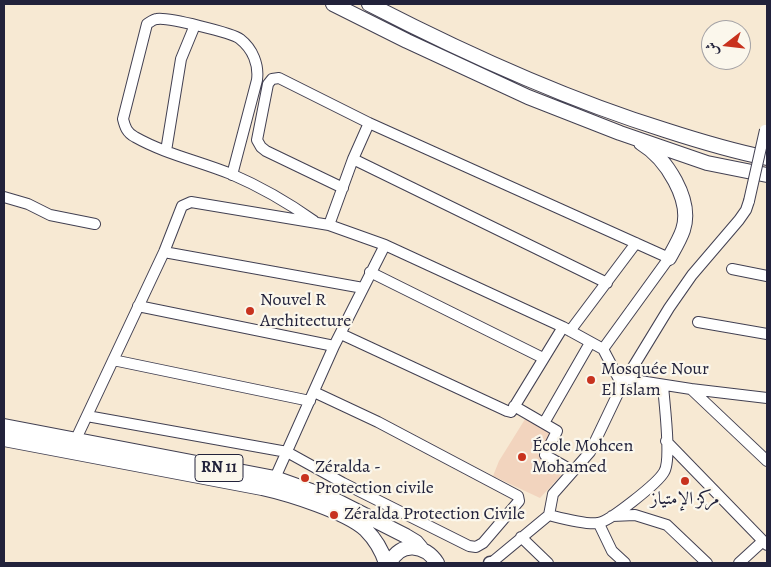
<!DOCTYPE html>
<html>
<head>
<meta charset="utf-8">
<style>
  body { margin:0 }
  #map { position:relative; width:771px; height:567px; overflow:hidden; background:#f7e9d3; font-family:Alegreya,Amiri,serif }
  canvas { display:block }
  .frame { position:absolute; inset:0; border:5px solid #22223b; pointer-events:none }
  .north { position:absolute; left:701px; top:20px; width:50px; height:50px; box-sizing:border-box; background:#fbf7ec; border:1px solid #a4a2a5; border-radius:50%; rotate:254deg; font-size:14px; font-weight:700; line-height:20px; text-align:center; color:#22223b }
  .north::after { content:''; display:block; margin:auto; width:18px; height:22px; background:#c8321e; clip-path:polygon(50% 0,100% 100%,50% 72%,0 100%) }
</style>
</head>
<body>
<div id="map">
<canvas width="771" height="567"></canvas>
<div class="frame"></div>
<div class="north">ش</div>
</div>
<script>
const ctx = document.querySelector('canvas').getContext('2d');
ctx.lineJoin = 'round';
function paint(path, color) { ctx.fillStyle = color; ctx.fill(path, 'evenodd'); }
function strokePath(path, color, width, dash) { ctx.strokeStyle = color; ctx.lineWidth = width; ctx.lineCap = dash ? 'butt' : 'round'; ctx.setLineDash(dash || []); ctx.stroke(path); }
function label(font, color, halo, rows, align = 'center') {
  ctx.font = font + ' Alegreya,Amiri,serif'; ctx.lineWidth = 4.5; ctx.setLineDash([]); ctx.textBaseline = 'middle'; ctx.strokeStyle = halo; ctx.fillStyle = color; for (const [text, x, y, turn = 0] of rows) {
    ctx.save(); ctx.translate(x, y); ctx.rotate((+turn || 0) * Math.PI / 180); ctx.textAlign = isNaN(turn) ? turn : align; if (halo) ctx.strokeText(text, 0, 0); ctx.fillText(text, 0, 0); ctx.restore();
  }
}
paint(new Path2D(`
  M527,416l28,15 -17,23 27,17 -25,27 -47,-22 6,-15z`), '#f2d4be');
const minor = new Path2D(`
  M166,151l15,-92 14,-34
  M353,159l254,124
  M232,175l25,-95c2,-15 -4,-31 -17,-41 -7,-6 -73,-22 -83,-20 -3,0 -7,3 -10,5l-24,95c2,8 4,14 12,18 30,17 64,24 96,37 28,12 59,30 83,47
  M343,188l-77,-37 -5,-4 -4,-7 11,-56 4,-5 7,-1 90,45 300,135 -66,91
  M4,197l24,7 22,11 45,9
  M329,225l24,-66 16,-36
  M164,252l199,36
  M732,269l35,7
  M370,272l173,86
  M138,306l196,40
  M698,322l69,12
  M570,331l66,-88
  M341,334l166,77 4,1 52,-85
  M113,360l197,41
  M627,379l64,10 76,72
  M691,389l76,9
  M514,406l43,25 -12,24 28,16
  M87,416l200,36 56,31 126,63 7,1 7,-4 36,-42 -1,-5 -140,-74 -64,-30
  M544,423l46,-80
  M75,441l89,-189 18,-46 9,-4 138,23 56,20 178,82 40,22 19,36
  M666,441l101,104
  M275,478l59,-132 51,-101
  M549,515c12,3 37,10 49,8 11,-1 60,-40 66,-51 8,-12 0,-70 -1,-87
  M612,516l23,-1 32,10 40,38
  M599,524l13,27 13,12
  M521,537l27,26
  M491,563l58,-48 4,-21 37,-42 32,-67 47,-77 23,-33 47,-55 7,-10 3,-9
  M739,563l24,-22`);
const major = new Path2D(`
  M490,563h1`);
const highway = new Path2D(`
  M333,4l74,37 121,56 92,36 87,30 60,12
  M369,4c95,49 193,94 296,126 34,11 67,21 102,28
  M641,143c25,15 52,57 42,87 -3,9 -9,19 -14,28
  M4,426l271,52 56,20 75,38 10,6 5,6
  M4,439l258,49c27,6 85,24 104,42 10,10 16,21 20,33
  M390,563c10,-22 35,-19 47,0`);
strokePath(minor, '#424052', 12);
strokePath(major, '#424052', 15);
strokePath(highway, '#424052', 16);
strokePath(minor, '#fff', 10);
strokePath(major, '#fff', 12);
strokePath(highway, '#fff', 14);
const minorBridge = new Path2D(`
  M749,201l16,-71`);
strokePath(minorBridge, '#424052', 12, []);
strokePath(minorBridge, '#fff', 10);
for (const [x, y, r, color] of [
  [250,311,5,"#c8321e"],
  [591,380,5,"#c8321e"],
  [522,457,5,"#c8321e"],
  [305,478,5,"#c8321e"],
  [685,481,5,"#c8321e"],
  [334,515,5,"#c8321e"]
]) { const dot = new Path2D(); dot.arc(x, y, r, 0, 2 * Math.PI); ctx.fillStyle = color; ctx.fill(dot); strokePath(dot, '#fbf7ec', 2); }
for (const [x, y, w] of [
  [219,468,48]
]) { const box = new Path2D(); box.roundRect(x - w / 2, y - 13.5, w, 27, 4); ctx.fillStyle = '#fbf7ec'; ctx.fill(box); strokePath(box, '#22223b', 1); }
label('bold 16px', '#22223b', null, [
  ["RN 11",219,468]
]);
label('18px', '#22223b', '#fbf7ec', [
  ["Nouvel R",260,301],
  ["Architecture",260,322],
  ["Mosquée Nour",601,370],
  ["El Islam",601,391],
  ["École Mohcen",532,447],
  ["Mohamed",532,468],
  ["Zéralda -",315,468],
  ["Protection civile",315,489],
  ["مركز الإمتياز",685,500,"center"],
  ["Zéralda Protection Civile",344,515]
], 'left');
</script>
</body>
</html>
